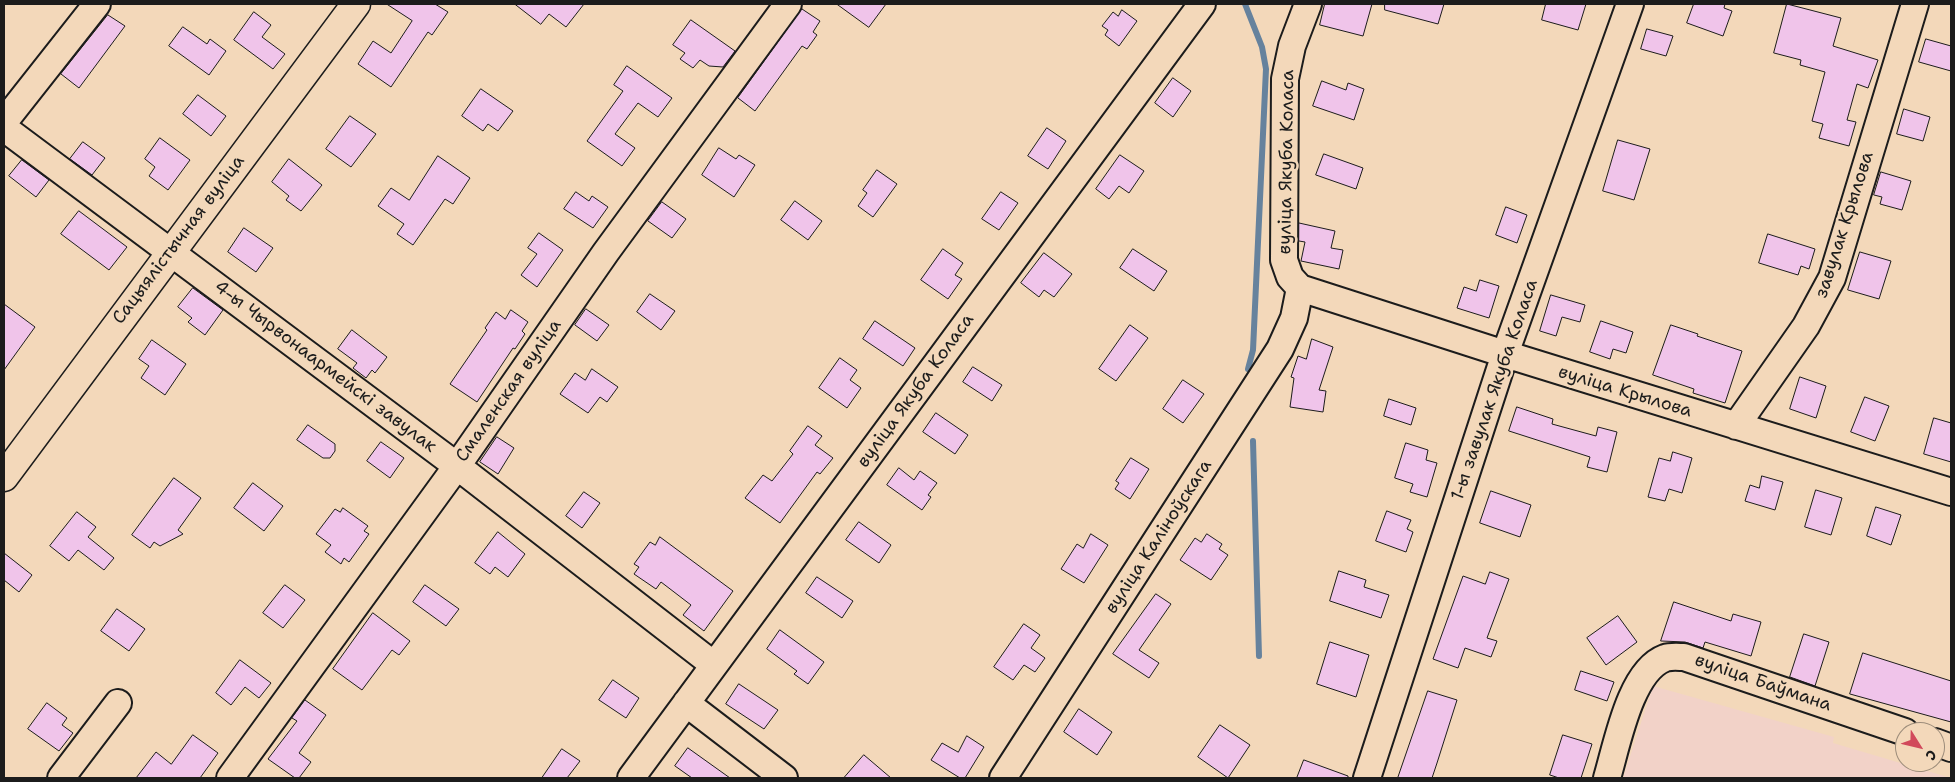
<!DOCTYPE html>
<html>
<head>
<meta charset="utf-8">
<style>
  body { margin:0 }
  #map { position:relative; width:1955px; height:782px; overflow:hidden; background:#f3d8ba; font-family:"Shantell Sans",sans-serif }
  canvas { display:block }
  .frame { position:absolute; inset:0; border:5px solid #1c1c1c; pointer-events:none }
  .north { position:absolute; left:1895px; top:722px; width:50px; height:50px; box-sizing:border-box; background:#f3d8ba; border:1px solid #9d8d7b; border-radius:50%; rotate:126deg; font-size:14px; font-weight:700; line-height:20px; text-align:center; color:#1c1c1c }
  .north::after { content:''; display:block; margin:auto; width:18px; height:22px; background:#d1495b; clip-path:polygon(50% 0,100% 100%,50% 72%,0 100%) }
</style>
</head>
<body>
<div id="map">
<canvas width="1955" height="782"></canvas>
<div class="frame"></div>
<div class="north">С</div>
</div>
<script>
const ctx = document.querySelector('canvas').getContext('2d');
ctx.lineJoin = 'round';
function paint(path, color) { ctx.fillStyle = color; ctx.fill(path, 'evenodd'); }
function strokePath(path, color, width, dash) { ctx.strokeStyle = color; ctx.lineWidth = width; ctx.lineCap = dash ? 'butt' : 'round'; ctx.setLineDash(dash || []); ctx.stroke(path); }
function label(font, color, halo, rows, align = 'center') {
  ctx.font = font + ' "Shantell Sans",sans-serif'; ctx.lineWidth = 5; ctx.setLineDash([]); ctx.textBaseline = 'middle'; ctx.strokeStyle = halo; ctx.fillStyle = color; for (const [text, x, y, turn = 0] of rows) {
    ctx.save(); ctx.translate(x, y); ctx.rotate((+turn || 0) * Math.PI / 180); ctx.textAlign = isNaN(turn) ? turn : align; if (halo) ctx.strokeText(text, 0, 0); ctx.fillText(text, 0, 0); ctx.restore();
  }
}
paint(new Path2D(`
  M1653,686l181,51 -1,6 118,35h-328z`), '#f2d2c8');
strokePath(new Path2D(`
  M1245,4l17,43 4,22 -13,281 -5,19
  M1253,441l6,215`), '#66829d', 6);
const building = new Path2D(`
  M387,4h48l13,8 -16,23 -4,-3 -37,55 -33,-23 15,-23 18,12 21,-32z
  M515,4h69l-18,23 -17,-13 -8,10z
  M837,4h49l-17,23z
  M1325,4h47l-9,32 -43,-11z
  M1385,4h59l-6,20 -53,-14z
  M1546,4h40l-8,26 -36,-10z
  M1694,4h31l-1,4 8,3 -9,25 -36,-13z
  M1787,4l54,14 -8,28 45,14 -10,28 -11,-4 -10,36 9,2 -7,24 -30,-8 4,-14 -11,-3 13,-49 -25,-7 1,-5 -27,-7z
  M802,9l18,12 -7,11 4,3 -10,14 -5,-3 -47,65 -17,-13z
  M1122,10l15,11 -18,25 -14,-11 3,-5 -6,-4 11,-14 5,4z
  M254,12l17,13 -9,12 23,17 -12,15 -39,-29z
  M108,15l17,11 -46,62 -18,-14z
  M691,20l44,31 -12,16 -14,-1 -9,-6 -7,8 -13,-9 5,-6 -12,-8z
  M183,27l24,17 3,-5 16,12 -17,24 -40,-29z
  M1647,29l26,7 -7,20 -25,-7z
  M1926,39l25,7v25l-32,-9z
  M627,66l45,32 -14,19 -20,-14 -23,31 20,14 -13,18 -35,-25 36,-50 -9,-6z
  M1173,78l18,13 -18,26 -18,-14z
  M1322,81l24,9 2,-7 16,6 -10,31 -41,-14z
  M481,89l32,22 -15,20 -10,-7 -5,7 -21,-15z
  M198,95l28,21 -15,20 -28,-22z
  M1904,109l26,8 -7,24 -26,-7z
  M350,116l26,18 -25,33 -25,-18z
  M1047,128l19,13 -18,28 -20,-13z
  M160,138l30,22 -22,30 -19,-14 6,-9 -10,-8z
  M1618,140l32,9 -16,51 -31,-9z
  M83,142l22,16 -13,17 -22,-16z
  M719,148l17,11 3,-4 16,10 -21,32 -32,-22z
  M1324,154l39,14 -7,21 -40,-14z
  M1120,155l24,16 -15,22 -10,-7 -10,13 -13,-10z
  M438,156l32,22 -17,26 -8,-5 -32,46 -16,-11 7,-10 -26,-18 13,-18 18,12z
  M289,159l33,26 -21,26 -15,-11 3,-4 -17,-14z
  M22,160l27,20 -13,17 -27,-21z
  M877,170l20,14 -24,33 -15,-11 9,-13 -4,-3z
  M1881,172l30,9 -9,29 -22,-6 2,-7 -8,-2z
  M576,192l13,9 3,-5 16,11 -15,21 -29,-19z
  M1001,192l17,11 -19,27 -17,-11z
  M795,201l27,20 -14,19 -27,-20z
  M662,202l24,17 -14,19 -24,-17z
  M1506,207l21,8 -10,28 -21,-8z
  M79,211l48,36 -18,23 -48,-36z
  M1299,223l36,8 -4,17 12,2 -4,19 -38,-8 4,-19 -6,-1z
  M244,228l29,20 -17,24 -28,-20z
  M539,233l24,17 -26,37 -16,-12 16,-21 -9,-6z
  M1768,234l47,15 -6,20 -8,-3 -3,9 -39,-12z
  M943,249l20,14 -8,12 7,4 -14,20 -27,-19z
  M1133,249l34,22 -13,20 -34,-23z
  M1860,252l31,9 -12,38 -31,-9z
  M1044,253l28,21 -18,23 -10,-7 -5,7 -18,-14z
  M1480,280l19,6 -10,32 -32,-10 7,-21 12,4z
  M193,288l30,22 -18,25 -17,-13 4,-4 -14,-11z
  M650,294l25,17 -14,19 -24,-18z
  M1551,295l34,10 -5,17 -18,-5 -6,19 -16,-5z
  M4,304l31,23 -31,43z
  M586,309l23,16 -12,16 -22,-16z
  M511,310l17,12 -6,9 3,3 -10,15 -2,-1 -36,54 -27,-18 37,-54 -2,-2 11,-16 9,7z
  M875,321l40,27 -12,18 -40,-27z
  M1601,321l32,11 -7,21 -13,-4 -3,10 -20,-7z
  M1130,325l18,13 -32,43 -17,-12z
  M1671,325l27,9 -1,2 45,15 -17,52 -32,-10 1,-4 -41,-14z
  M352,330l35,27 -12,16 -3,-3 -6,8 -13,-10 4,-5 -19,-14z
  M1312,339l21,8 -14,43 7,1 -3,21 -33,-5 4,-29 -3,-1 7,-21 8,3z
  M152,340l34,24 -21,31 -24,-17 8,-12 -10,-7z
  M840,358l17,12 -7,10 11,8 -14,20 -28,-20z
  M973,367l29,18 -10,16 -29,-19z
  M592,369l26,18 -11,15 -7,-5 -12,16 -28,-19 15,-21 10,7z
  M1800,377l26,9 -10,32 -26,-9z
  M1183,380l21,14 -21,29 -20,-14z
  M1865,397l24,9 -14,35 -24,-9z
  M1389,399l27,9 -5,17 -27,-9z
  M1517,407l36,12 -1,5 44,12 2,-9 19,5 -10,40 -20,-5 3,-10 -81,-26z
  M936,413l32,22 -13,19 -32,-22z
  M1934,418l17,5v39l-27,-8z
  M308,425l27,19v7l-5,7h-7l-26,-18z
  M808,426l14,10 -7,9 18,13 -13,16 -3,-2 -37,51 -35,-25 18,-23 9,6 21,-27 -3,-3z
  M497,437l17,11 -16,26 -18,-12z
  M381,442l23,16 -14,20 -23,-17z
  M1406,443l22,7 -2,10 11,3 -10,34 -17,-5 3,-8 -18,-6z
  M1673,452l19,6 -10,35 -13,-4 -4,12 -17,-4 11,-39 11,3z
  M1131,458l18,11 -19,30 -15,-10 4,-6 -3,-2z
  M899,468l15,12 6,-9 17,12 -9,12 3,2 -9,13 -35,-25z
  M1762,476l21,6 -8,28 -30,-9 5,-16 9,3z
  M174,478l27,20 -23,32 5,4 -23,12 -6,-4 -4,6 -18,-13z
  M253,483l30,23 -19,25 -30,-23z
  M1816,490l26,8 -11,37 -26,-8z
  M1491,491l40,14 -11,32 -40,-14z
  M584,492l16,11 -18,25 -16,-12z
  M1876,507l25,8 -10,30 -24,-9z
  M343,508l25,18 -4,5 5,3 -20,28 -5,-4 -3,6 -16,-12 6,-7 -15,-11 19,-25 5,3z
  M1387,511l24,9 -4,9 6,3 -7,20 -30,-11z
  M77,512l19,15 -8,10 26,21 -10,12 -26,-20 -9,11 -19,-15z
  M859,522l32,23 -12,18 -33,-23z
  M498,532l27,22 -17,23 -13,-10 -5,7 -15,-11z
  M1091,534l17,11 -24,38 -23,-14 16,-25 6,4z
  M1207,534l15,10 -3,5 9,6 -17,25 -31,-20 15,-22 6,4z
  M660,537l73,54 -29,40 -21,-16 8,-10 -30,-23 -5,7 -22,-15 5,-7 -5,-3 16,-22 5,3z
  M4,553l28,22 -13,17 -15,-12z
  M1339,571l27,9 -2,7 25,8 -8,23 -51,-17z
  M1490,572l19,7 -22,59 10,3 -6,16 -26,-9 -7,20 -25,-9 30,-83 22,8z
  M817,577l36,24 -11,17 -36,-25z
  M285,585l20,15 -22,28 -20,-15z
  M425,585l34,24 -13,17 -33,-24z
  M1156,594l15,10 -32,46 20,13 -10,15 -36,-24z
  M1674,602l57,19 2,-7 28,8 -10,34 -46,-14 -2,6 -18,-6 -24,-1z
  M117,609l28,20 -16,22 -28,-20z
  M373,613l37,28 -11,14 -7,-5 -30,40 -29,-21z
  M1618,616l19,26 -31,23 -19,-27z
  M1024,624l16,11 -9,13 14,10 -10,14 -11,-7 -11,15 -19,-13z
  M780,630l44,32 -16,22 -14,-10 3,-3 -30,-22z
  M1804,634l25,8 -14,44 -25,-9z
  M1330,642l39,13 -13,42 -39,-13z
  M1863,653l88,28v41l-101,-28z
  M240,660l31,23 -12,15 -14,-11 -14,18 -15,-12z
  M1581,671l33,11 -7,19 -32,-11z
  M613,680l26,18 -13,20 -27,-18z
  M739,684l39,26 -14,19 -38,-25z
  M1428,691l29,9 -20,63 -5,15h-34z
  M305,700l21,15 -27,38 12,9 -12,16h-4l-27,-19 29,-38 -5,-3z
  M47,703l20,15 -5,7 11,8 -14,18 -31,-22z
  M1079,709l33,23 -15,23 -33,-23z
  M1220,725l30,20 -22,33 -30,-21z
  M193,735l25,18 -18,25h-64l20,-26 15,12z
  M1563,735l29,9 -11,34h-22l-9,-3z
  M967,736l17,11 -19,31h-5l-29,-18 11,-17 16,9z
  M688,748l42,30h-38l-17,-12z
  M562,749l18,12 -13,17h-25z
  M864,755l27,23h-47z
  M1304,760l44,16v2h-51z`);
paint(building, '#f0c4ea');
strokePath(building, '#1c1c1c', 1);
const minor = new Path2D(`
  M4,122l93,-118
  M4,128l453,338 257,199
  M1300,288l205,66 446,138
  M1300,288l-10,-11 -6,-17 1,-181 7,-33 16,-42
  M1736,426l70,-100 26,-48 83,-274
  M686,703l98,75
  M1935,742l16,6
  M61,778l57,-75
  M230,778l227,-312 149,-214 182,-248
  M631,778l571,-774
  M1003,778l277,-429 14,-31 6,-30
  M1367,778l138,-424 125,-350
  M1607,778c10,-33 23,-107 58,-120 6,-2 14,-1 19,-1l221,75`);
const major = new Path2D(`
  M4,477l352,-473`);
strokePath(minor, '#1c1c1c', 30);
strokePath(major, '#1c1c1c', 31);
strokePath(minor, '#f3d8ba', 26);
strokePath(major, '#f3d8ba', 28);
label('18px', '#1c1c1c', '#f3d8ba', [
  ["вуліца Якуба Коласа",1287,162,-89],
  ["завулак Крылова",1845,225,-72],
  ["Сацыялістычная вуліца",179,240,-53],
  ["4-ы Чырвонаармейскі завулак",325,367,37],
  ["1-ы завулак Якуба Коласа",1495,390,-71],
  ["Смаленская вуліца",509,391,-55],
  ["вуліца Якуба Коласа",916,391,-54],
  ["вуліца Крылова",1625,392,17],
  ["вуліца Каліноўскага",1159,537,-57],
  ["вуліца Баўмана",1763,683,19]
]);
</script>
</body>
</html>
